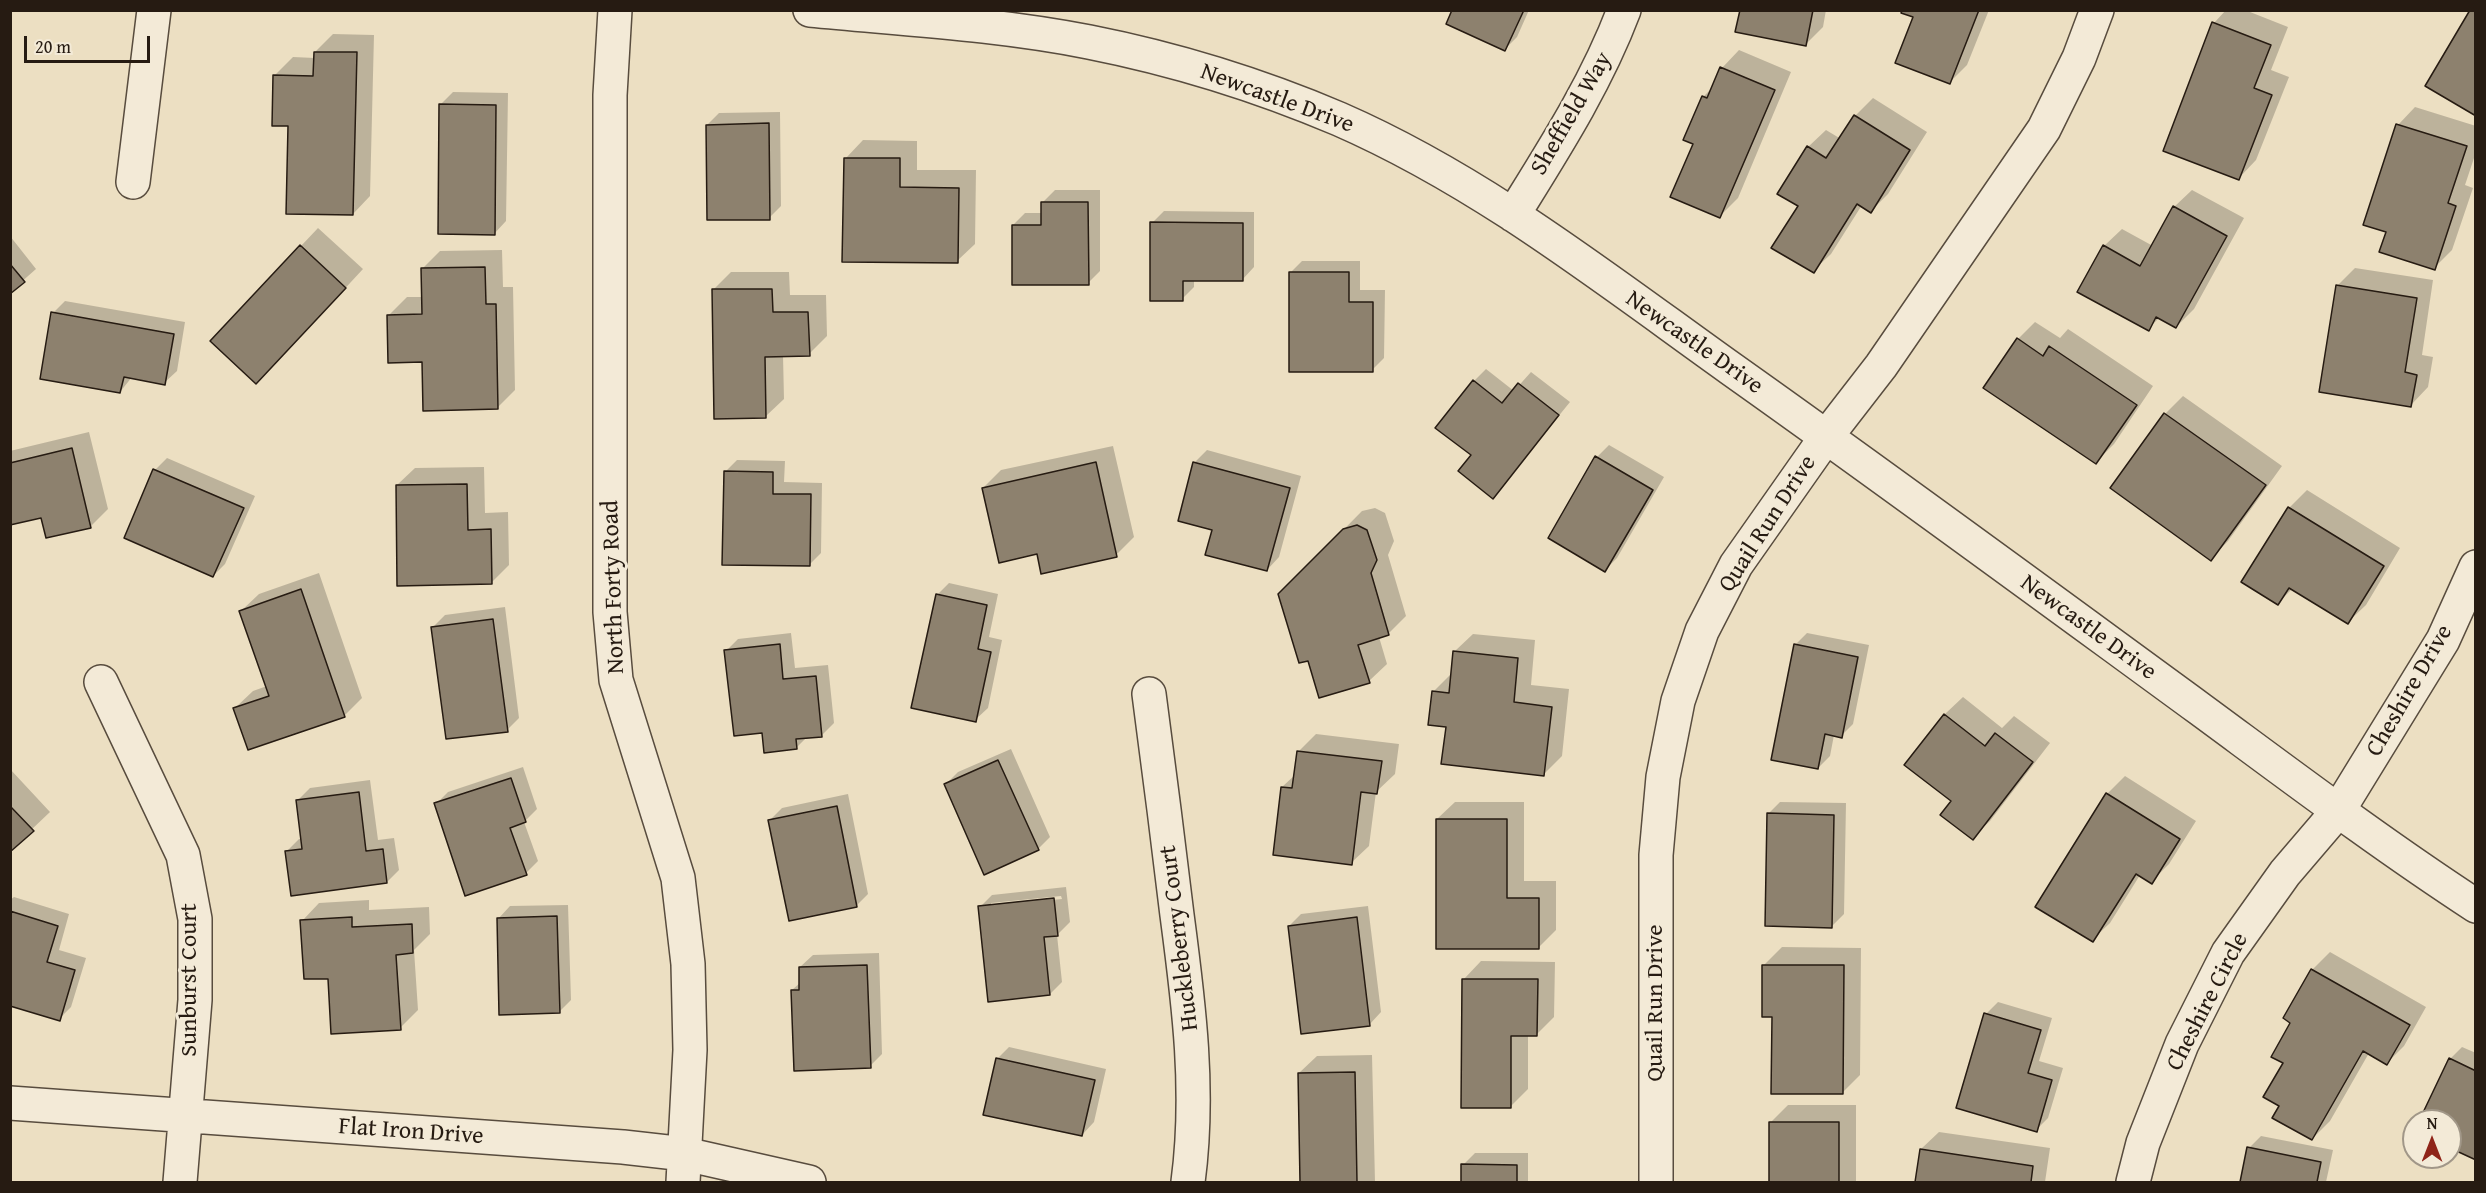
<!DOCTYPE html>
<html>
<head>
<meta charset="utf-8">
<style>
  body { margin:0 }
  #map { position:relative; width:2486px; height:1193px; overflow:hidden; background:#ecdfc2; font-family:"Gentium Book Plus",serif }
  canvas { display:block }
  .frame { position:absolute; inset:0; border:12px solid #261b12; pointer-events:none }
  .north { position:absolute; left:2402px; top:1109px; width:60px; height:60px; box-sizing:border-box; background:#f3ead7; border:2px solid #a19788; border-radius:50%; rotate:0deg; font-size:16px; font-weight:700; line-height:24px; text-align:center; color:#261b12 }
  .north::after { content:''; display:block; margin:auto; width:21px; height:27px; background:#8f2418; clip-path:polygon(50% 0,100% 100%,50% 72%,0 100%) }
  .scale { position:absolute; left:24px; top:36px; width:126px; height:27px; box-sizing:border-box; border:3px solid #261b12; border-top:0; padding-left:8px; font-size:18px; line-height:21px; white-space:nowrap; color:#261b12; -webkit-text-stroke:4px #f3ead7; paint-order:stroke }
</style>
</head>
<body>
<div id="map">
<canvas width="2486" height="1193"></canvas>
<div class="frame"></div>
<div class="north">N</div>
<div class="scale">20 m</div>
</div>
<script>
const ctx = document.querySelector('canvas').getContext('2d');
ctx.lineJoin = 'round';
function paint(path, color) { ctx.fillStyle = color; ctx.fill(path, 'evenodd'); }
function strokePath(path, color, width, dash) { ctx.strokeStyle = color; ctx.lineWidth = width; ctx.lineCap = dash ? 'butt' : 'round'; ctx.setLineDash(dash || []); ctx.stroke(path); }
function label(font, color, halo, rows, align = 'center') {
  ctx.font = font + ' "Gentium Book Plus",serif'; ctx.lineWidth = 6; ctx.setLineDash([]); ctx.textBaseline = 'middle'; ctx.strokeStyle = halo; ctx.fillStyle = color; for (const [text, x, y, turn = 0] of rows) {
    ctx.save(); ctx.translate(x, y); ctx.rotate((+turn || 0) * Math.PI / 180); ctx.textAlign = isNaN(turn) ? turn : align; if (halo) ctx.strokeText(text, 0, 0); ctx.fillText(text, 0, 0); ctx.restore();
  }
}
paint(new Path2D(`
  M1453,10h76l-12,27 -12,12z
  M1741,10h85l-3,17 -17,17z
  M1904,10h85l-22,55 -18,18 -34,-67z
  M2226,10h19l43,17 -17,43 18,7 -33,83 -17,18 -25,-155z
  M333,34l41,1 -4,161 -17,18 -64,-89 -14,-50 18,-18 22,1v-6z
  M1739,50l52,22 -53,126 -18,18 -25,-72 8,-47 11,-11 8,-18z
  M453,92l55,1 -2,128 -12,13 -53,-130z
  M1873,98l54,34 -39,62 -17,17 -9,-6 -31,49 -18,17 -13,-66 8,-58 18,-17 15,9 14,-23z
  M2415,107l61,19v26l-11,33 8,3 -21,62 -18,18 -46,-37 10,-106z
  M780,112l1,94 -12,12 -62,-93 12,-12z
  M863,140l54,1v29h59l-1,74 -18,17 -111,-103z
  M1055,190h45v81l-12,12 -75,-58 12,-12h18v-11z
  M2192,190l52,28 -50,91 -18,18 -17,-9 -11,11 -44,-83 18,-17 31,17 21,-39z
  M1164,211l90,1v55l-12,13h-48v7l-12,12 -30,-76z
  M318,228l45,41 -89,96 27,-119z
  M10,236l26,33 -26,23z
  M502,250l1,37h10l2,103 -18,18 -73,-48 -35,-45 18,-18h16l-1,-28 18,-18z
  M1302,261h58v29h25l-1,68 -12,12 -82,-97z
  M2355,268l78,12 -11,75 11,2 -5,30 -17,18 -74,-119z
  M731,272h58l1,23h36l1,41 -18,18 -26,1 1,44 -18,17 -53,-126z
  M65,301l120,21 -8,49 -13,12 -32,-6 -12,15 -67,-79z
  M2035,322l25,16 8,-9 85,57 -39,58 -18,18 -78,-123z
  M1486,369l28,22 17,-19 39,30 -77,95 -20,-43 1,-73z
  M2183,396l99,70 -54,75 -17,18 -46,-145z
  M89,432l19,77 -18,18 -48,-11 -32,7v-72z
  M1609,445l55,32 -47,81 -12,12 -8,-113z
  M1113,446l21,91 -18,18 -78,-3 -55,-64 18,-18z
  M1207,450l94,26 -22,81 -12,13 -54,-41 -34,-9 16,-58z
  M167,458l88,38 -30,68 -12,12 -58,-106z
  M737,460l48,1 -1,21 38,1 -1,70 -12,12 -84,-93z
  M484,467l1,46 23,-1 1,53 -18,18 -94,-98 18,-17z
  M2307,490l93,58 -34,57 -18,17 -55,-34 -15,15 11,-95z
  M1375,508l10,5 9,28 -6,14 18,61 -18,18 -9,3 8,27 -18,17 -60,-22 -29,-65 82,-83z
  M319,573l43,125 -18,18 -109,-8 18,-17 14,-5 -26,-75 18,-17z
  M949,583l49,11 -9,43 13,3 -14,68 -13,12 -38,-125z
  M505,607l14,111 -12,12 -75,-102 13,-13z
  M791,633l4,35 33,-3 6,58 -12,12 -15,2 -11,11 -32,-17 -38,-80 12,-12z
  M1807,633l62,12 -16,79 -12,12 -7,-1 -4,21 -12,12 -23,-123z
  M1473,634l62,6 -4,45 38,4 -7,67 -18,18 -97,-48 -14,-34 18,-18 4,-23z
  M1963,697l39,31 12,-12 36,27 -60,78 -18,17 -19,-38 -46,-35 38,-51z
  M1316,734l83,10 -4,30 -19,18 -7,54 -18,17 -69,-76 14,-13 2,-22z
  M1011,749l39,88 -12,12 -92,-65 12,-12z
  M523,767l14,42 -13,13 14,39 -12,12 -90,-69 12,-12z
  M10,769l40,43 -40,38z
  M2125,776l71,45 -27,43 -18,18 -11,-7 -30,48 -18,17 15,-146z
  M370,780l8,60 16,-2 5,32 -12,12 -100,-31 12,-12h3l-5,-38 13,-13z
  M848,794l20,100 -12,12 -86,-86 12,-12z
  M1455,802h69v79h32v49l-18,18 -101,-129z
  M1780,802l66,1 -2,111 -12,12 -64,-112z
  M1066,887l4,35 -13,13 5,47 -12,12 -70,-87 12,-12zM1061,896l1,3 -71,7v-3z
  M14,897l55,17 -10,36 27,8 -15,49 -12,12 -49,-15v-104z
  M369,900v10l60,-3 1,27 -16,16 4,60 -18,18 -71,-51 -27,-56 17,-18z
  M568,905l3,95 -12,12 -61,-93 12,-13z
  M1368,906l13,106 -12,13 -80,-99 12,-12z
  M1782,947l79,1 -1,127 -18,18 -78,-128z
  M2330,952l96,55 -22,39 -17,17 -18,-10 -39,68 -18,18 -31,-33 11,-84 -7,-4 27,-48z
  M879,953l3,101 -12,12 -78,-76 9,-8 -1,-15 13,-12z
  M1481,961l74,1 -1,55 -18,18h-8v54l-18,18 -46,-128z
  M1998,1002l54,16 -13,43 24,7 -15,50 -12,12 -50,-116z
  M1009,1047l97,22 -12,53 -12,13 -85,-76z
  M2462,1047l14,6v105l-26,-12v-25h-30l30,-62z
  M1372,1055l3,127h-73l-3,-109 18,-17z
  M1788,1105h68v77h-85l-1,-59z
  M1939,1132l111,16 -5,34h-129l5,-33z
  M2261,1136l72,14 -7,32h-85l8,-34z
  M1475,1153h53v29h-65v-17z`), '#0003');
const building = new Path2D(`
  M1452,10h72l-19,41 -59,-27z
  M1740,10h73l-7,36 -71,-14z
  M1902,10h77l-29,74 -55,-21 18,-46 -12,-4z
  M2470,10h6v106l-51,-30z
  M2212,22l59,23 -17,43 18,7 -33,85 -76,-29z
  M314,52h43l-4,163 -67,-1 2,-88h-16l1,-51 40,1z
  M1720,67l55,23 -55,128 -50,-21 23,-53 -10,-4 19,-44 5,2z
  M439,104l57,1 -1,130 -57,-1z
  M1854,115l56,35 -39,63 -14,-9 -43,69 -43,-25 27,-42 -21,-12 30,-48 19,12z
  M769,123l1,97h-63l-1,-95z
  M2396,124l71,22 -19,57 8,3 -21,64 -56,-18 7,-20 -23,-7z
  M844,158h56v29l59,1 -1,75 -116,-1z
  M1041,202h47l1,83h-77v-60h29z
  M2173,206l54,30 -51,92 -20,-11 -7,14 -72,-39 26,-47 37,21z
  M1150,222l93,1v58h-60v20h-33z
  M300,245l46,43 -90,96 -46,-43z
  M10,264l15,18 -15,12z
  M485,267l1,37h10l2,105 -75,2 -1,-49 -34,1 -1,-48 35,-1 -1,-46z
  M1289,272h60v30h24v70h-84z
  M2336,285l81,13 -12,74 12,3 -6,32 -92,-15z
  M712,289h60l1,23h35l2,44 -45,1 1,61 -52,1z
  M51,312l123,22 -9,51 -41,-8 -4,16 -80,-14z
  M2017,338l26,18 6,-10 88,59 -41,59 -113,-76z
  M1473,380l29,23 16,-20 41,32 -66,84 -35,-28 13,-16 -36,-27z
  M2164,413l102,72 -55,76 -101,-73z
  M72,448l19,80 -45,10 -5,-20 -31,7v-62z
  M1595,456l58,34 -48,82 -57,-34z
  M1096,462l21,95 -76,17 -4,-20 -38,9 -17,-75z
  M1193,462l97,26 -23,83 -62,-16 7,-25 -34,-9z
  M153,469l91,39 -31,69 -89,-39z
  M724,471l49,1v22h38l-1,72 -88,-1z
  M467,484l1,46 23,-1 1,55 -95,2 -1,-101z
  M2288,507l96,59 -36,58 -59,-36 -11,17 -37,-23z
  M1357,525l10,5 10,30 -6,13 18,62 -31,10 12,38 -51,15 -11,-37 -9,2 -21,-69 65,-65z
  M301,589l44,128 -97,33 -15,-42 36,-12 -30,-85z
  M936,594l51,11 -9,44 13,3 -15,70 -65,-14z
  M493,619l15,113 -62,7 -15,-112z
  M780,644l3,35 33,-3 6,61 -26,2 1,10 -33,4 -2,-20 -28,3 -10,-86z
  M1794,644l64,13 -16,81 -17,-4 -7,35 -47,-9z
  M1453,651l65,7 -4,44 38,5 -8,69 -103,-12 5,-37 -18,-2 4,-34 17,2z
  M1944,714l41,32 10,-13 38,29 -60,78 -33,-25 11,-14 -47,-36z
  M1297,751l85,10 -5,33 -16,-2 -9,73 -79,-10 8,-68 11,1z
  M998,760l41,90 -55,25 -40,-91z
  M511,778l15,44 -16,6 17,47 -62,21 -31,-93z
  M359,792l7,59 17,-2 4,34 -96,13 -6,-45 17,-2 -6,-49z
  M2106,793l74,46 -28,45 -16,-10 -43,68 -58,-35z
  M10,806l24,25 -24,21z
  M837,806l20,101 -68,14 -21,-101z
  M1767,813l67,2 -2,113 -67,-2z
  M1436,819h71v79h32v51h-103z
  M1054,898l4,38 -14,1 6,58 -62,7 -10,-96z
  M10,911l48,15 -11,36 28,8 -15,51 -50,-15z
  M557,916l3,97 -61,2 -2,-97z
  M352,917v10l60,-3 1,29 -17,2 5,75 -70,4 -3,-55h-24l-4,-59z
  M1357,917l13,109 -69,8 -13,-108z
  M867,965l4,103 -77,3 -3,-81h8v-23z
  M1762,965h82l-1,129h-72l1,-77h-10z
  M2311,969l99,56 -23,40 -24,-14 -51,89 -40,-22 7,-12 -16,-9 20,-34 -12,-6 19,-34 -7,-5z
  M1462,979h76l-1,57h-26v72h-50z
  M1984,1013l57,17 -13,43 24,7 -15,52 -81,-24z
  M996,1058l99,22 -13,56 -99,-21z
  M2449,1058l27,13v89l-26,-12v-27h-31z
  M1355,1072l2,110h-57l-2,-109z
  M1769,1122h70v60h-70z
  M2247,1147l74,15 -4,20h-77z
  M1920,1149l113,17 -2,16h-116z
  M1461,1164l56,1v17h-56z`);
paint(building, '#8d816e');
strokePath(building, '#261b12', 1.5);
const minor = new Path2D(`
  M615,10l-5,85v517l6,68 62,198 10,86 2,86 -7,132
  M810,10c93,9 188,14 279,32 86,17 170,43 250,77 142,62 265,159 391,249 158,112 314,227 470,341 91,67 181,135 276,197
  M133,182l21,-172
  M1513,215c41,-66 83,-131 111,-205
  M101,682l82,173 12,64v81l-15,182
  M1149,694c10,74 19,147 28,221 12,90 23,177 11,267
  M10,1103l613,44 62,7 124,28
  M1656,1182v-327l7,-78 15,-76 24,-70 34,-66 90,-128 55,-71 163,-237 35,-71 18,-48
  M2133,1182l10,-39 39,-99 46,-91 57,-80 53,-62 105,-171 33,-73`);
strokePath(minor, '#584c3e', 36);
strokePath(minor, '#f3ead7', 33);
label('24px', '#261b12', '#f3ead7', [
  ["Newcastle Drive",1277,99,20],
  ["Sheffield Way",1572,114,-60],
  ["Newcastle Drive",1694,343,35],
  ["Quail Run Drive",1768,524,-57],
  ["North Forty Road",614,587,-92],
  ["Newcastle Drive",2088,628,36],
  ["Cheshire Drive",2410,691,-60],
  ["Huckleberry Court",1180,938,-97],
  ["Sunburst Court",190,980,-90],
  ["Cheshire Circle",2208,1002,-63],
  ["Quail Run Drive",1656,1003,-90],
  ["Flat Iron Drive",411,1132,4]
]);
</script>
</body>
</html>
